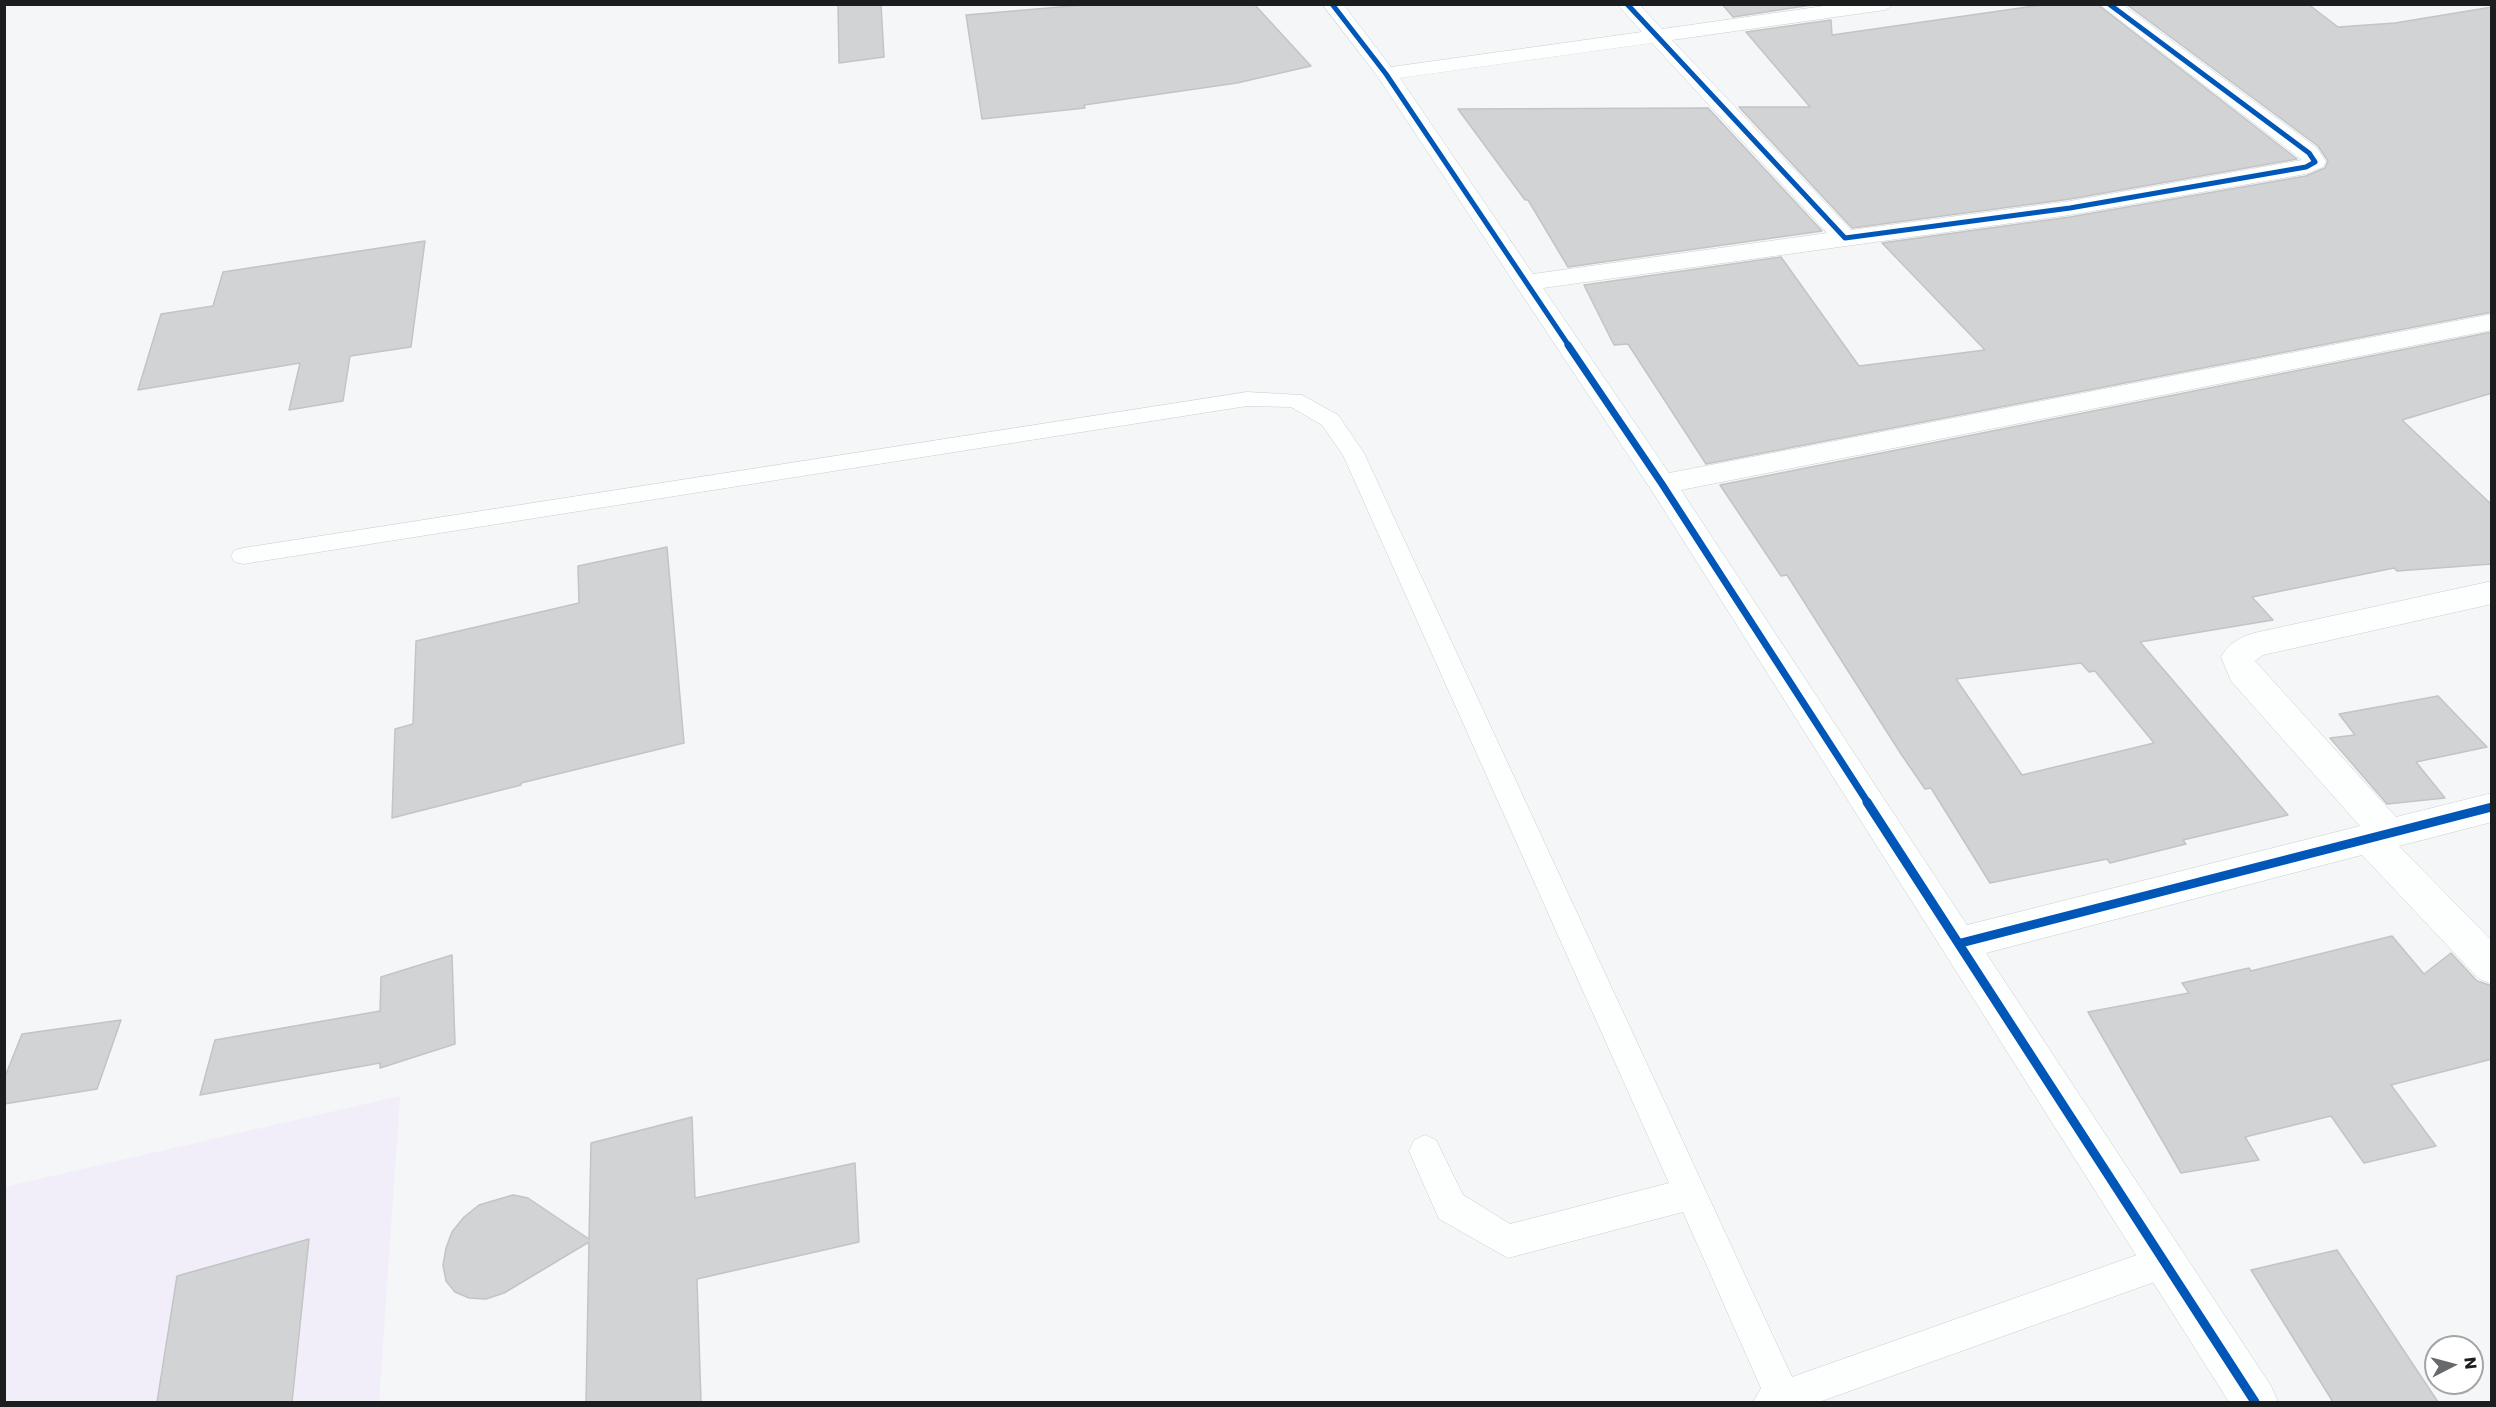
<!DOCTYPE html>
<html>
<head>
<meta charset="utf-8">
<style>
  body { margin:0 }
  #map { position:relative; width:2496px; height:1407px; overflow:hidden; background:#f4f6f8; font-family:Poppins,sans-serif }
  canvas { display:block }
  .frame { position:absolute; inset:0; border:6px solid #1c1d1f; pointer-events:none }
  .north { position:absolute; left:2424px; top:1335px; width:60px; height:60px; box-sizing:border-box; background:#fff; border:2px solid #a4a5a5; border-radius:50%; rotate:84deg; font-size:16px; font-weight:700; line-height:24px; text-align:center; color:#1c1d1f }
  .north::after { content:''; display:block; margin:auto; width:21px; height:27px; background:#68696b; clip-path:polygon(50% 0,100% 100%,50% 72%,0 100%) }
</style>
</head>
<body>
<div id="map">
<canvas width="2496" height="1407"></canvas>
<div class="frame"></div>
<div class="north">N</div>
</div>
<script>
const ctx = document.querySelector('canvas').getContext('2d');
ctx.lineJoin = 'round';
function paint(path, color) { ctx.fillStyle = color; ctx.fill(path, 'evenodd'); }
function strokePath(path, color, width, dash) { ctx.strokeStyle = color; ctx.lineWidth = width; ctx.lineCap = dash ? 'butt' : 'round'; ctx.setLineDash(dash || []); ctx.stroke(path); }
paint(new Path2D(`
  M400,1096l-21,306h-374l-1,-215z`), '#f1eefa');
const building = new Path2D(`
  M838,4h43l3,53 -45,6z
  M1095,4h159l57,62 -74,17 -153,22 1,3 -103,11 -16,-104z
  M1722,4h96l-85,13z
  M2048,4h49l200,155 -227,40 -218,29 -113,-121h71l-64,-75 85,-12 1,15z
  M2126,4h182l30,23 57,-4 97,-16v305l-786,152 -78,-120 -14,1 -30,-60 197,-28 78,109 126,-16 -103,-107 188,-26 236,-41 19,-8 3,-7 -10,-15z
  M1708,108l114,123 -254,36 -40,-67h-3l-67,-91z
  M425,241l-14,106 -61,9 -7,45 -54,9 11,-47 -162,27 23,-76 52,-8 10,-34z
  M2492,332v61l-90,27 90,85v59l-95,7 -3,-3 -142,29 21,23 -133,22 148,173 -105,25 3,4 -76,19 -3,-4 -117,24 -59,-95 -6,1 -24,-35 -114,-179 -6,1 -61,-91zM2081,663l8,9 6,-1 59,72 -132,32 -66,-96z
  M667,547l17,196 -163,40v2l-129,33 3,-89 18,-5 3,-83 163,-38 -1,-37z
  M2438,696l49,51 -71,15 29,36 -58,6 -57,-66 25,-3 -16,-21z
  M2392,936l32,38 27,-21 26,28 15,5v73l-101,26 45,61 -72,17 -33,-47 -86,21 14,23 -78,13 -93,-161 101,-19 -7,-10 67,-15 2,3z
  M452,955l3,89 -75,24v-5l-180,32 15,-55 165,-29 1,-34z
  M121,1020l-24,69 -93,15v-25l18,-45z
  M692,1117l3,81 160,-35 4,79 -162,37 4,123h-115l3,-160 -85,51 -18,6 -17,-1 -14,-6 -9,-11 -3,-16 3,-17 6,-16 12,-15 15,-12 34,-10 15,3 61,41 2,-96z
  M309,1239l-17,163h-135l20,-126z
  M2337,1250l101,152h-105l-82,-132z`);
paint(building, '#d2d3d5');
strokePath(building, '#c3c4c5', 1.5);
const service = new Path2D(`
  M1247,392l55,3 36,20 26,38 428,924 373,-132 12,5 5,12 -5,12 -358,128h-66l8,-14 -78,-176 -175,46 -69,-39 -30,-68 5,-11 11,-5 11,5 27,55 47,29 159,-41 -326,-728 -21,-30 -31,-18 -44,-1 -1004,158 -8,-2 -4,-6 4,-6 8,-2z`);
const minor = new Path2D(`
  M1322,4h21l48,63 251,-35 -25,-28h22l23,25 176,-25h57l-10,6 -213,30 179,190 219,-29 232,-41 -203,-156h23l195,144 9,14 -3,5 -17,7 -236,41 -527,73 126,185 823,-159v16l-811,160 286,435 393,-99 -129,-145 -10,-24c7,-13 19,-20 33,-24l238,-52v23l-229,51 -8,6 141,156 96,-24v29l-93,24 93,95v43l-13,-5 -117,-124 -376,98 285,433 7,16h-49l-577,-911 -274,-414zM1652,43l175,190 -294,41 -133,-196z`);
strokePath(service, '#cbcdce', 1);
strokePath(minor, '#cbcdce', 1);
paint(service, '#fdfefe');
paint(minor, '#fdfefe');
strokePath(new Path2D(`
  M1332,4l54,70 183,272
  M1627,4l218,234 225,-30 236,-41 9,-5 -6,-9 -200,-149`), '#0057b8', 5);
strokePath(new Path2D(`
  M1568,345l94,139 206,319`), '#0057b8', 7);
strokePath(new Path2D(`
  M1867,802l388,600
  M1961,943l531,-136`), '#0057b8', 9);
</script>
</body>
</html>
